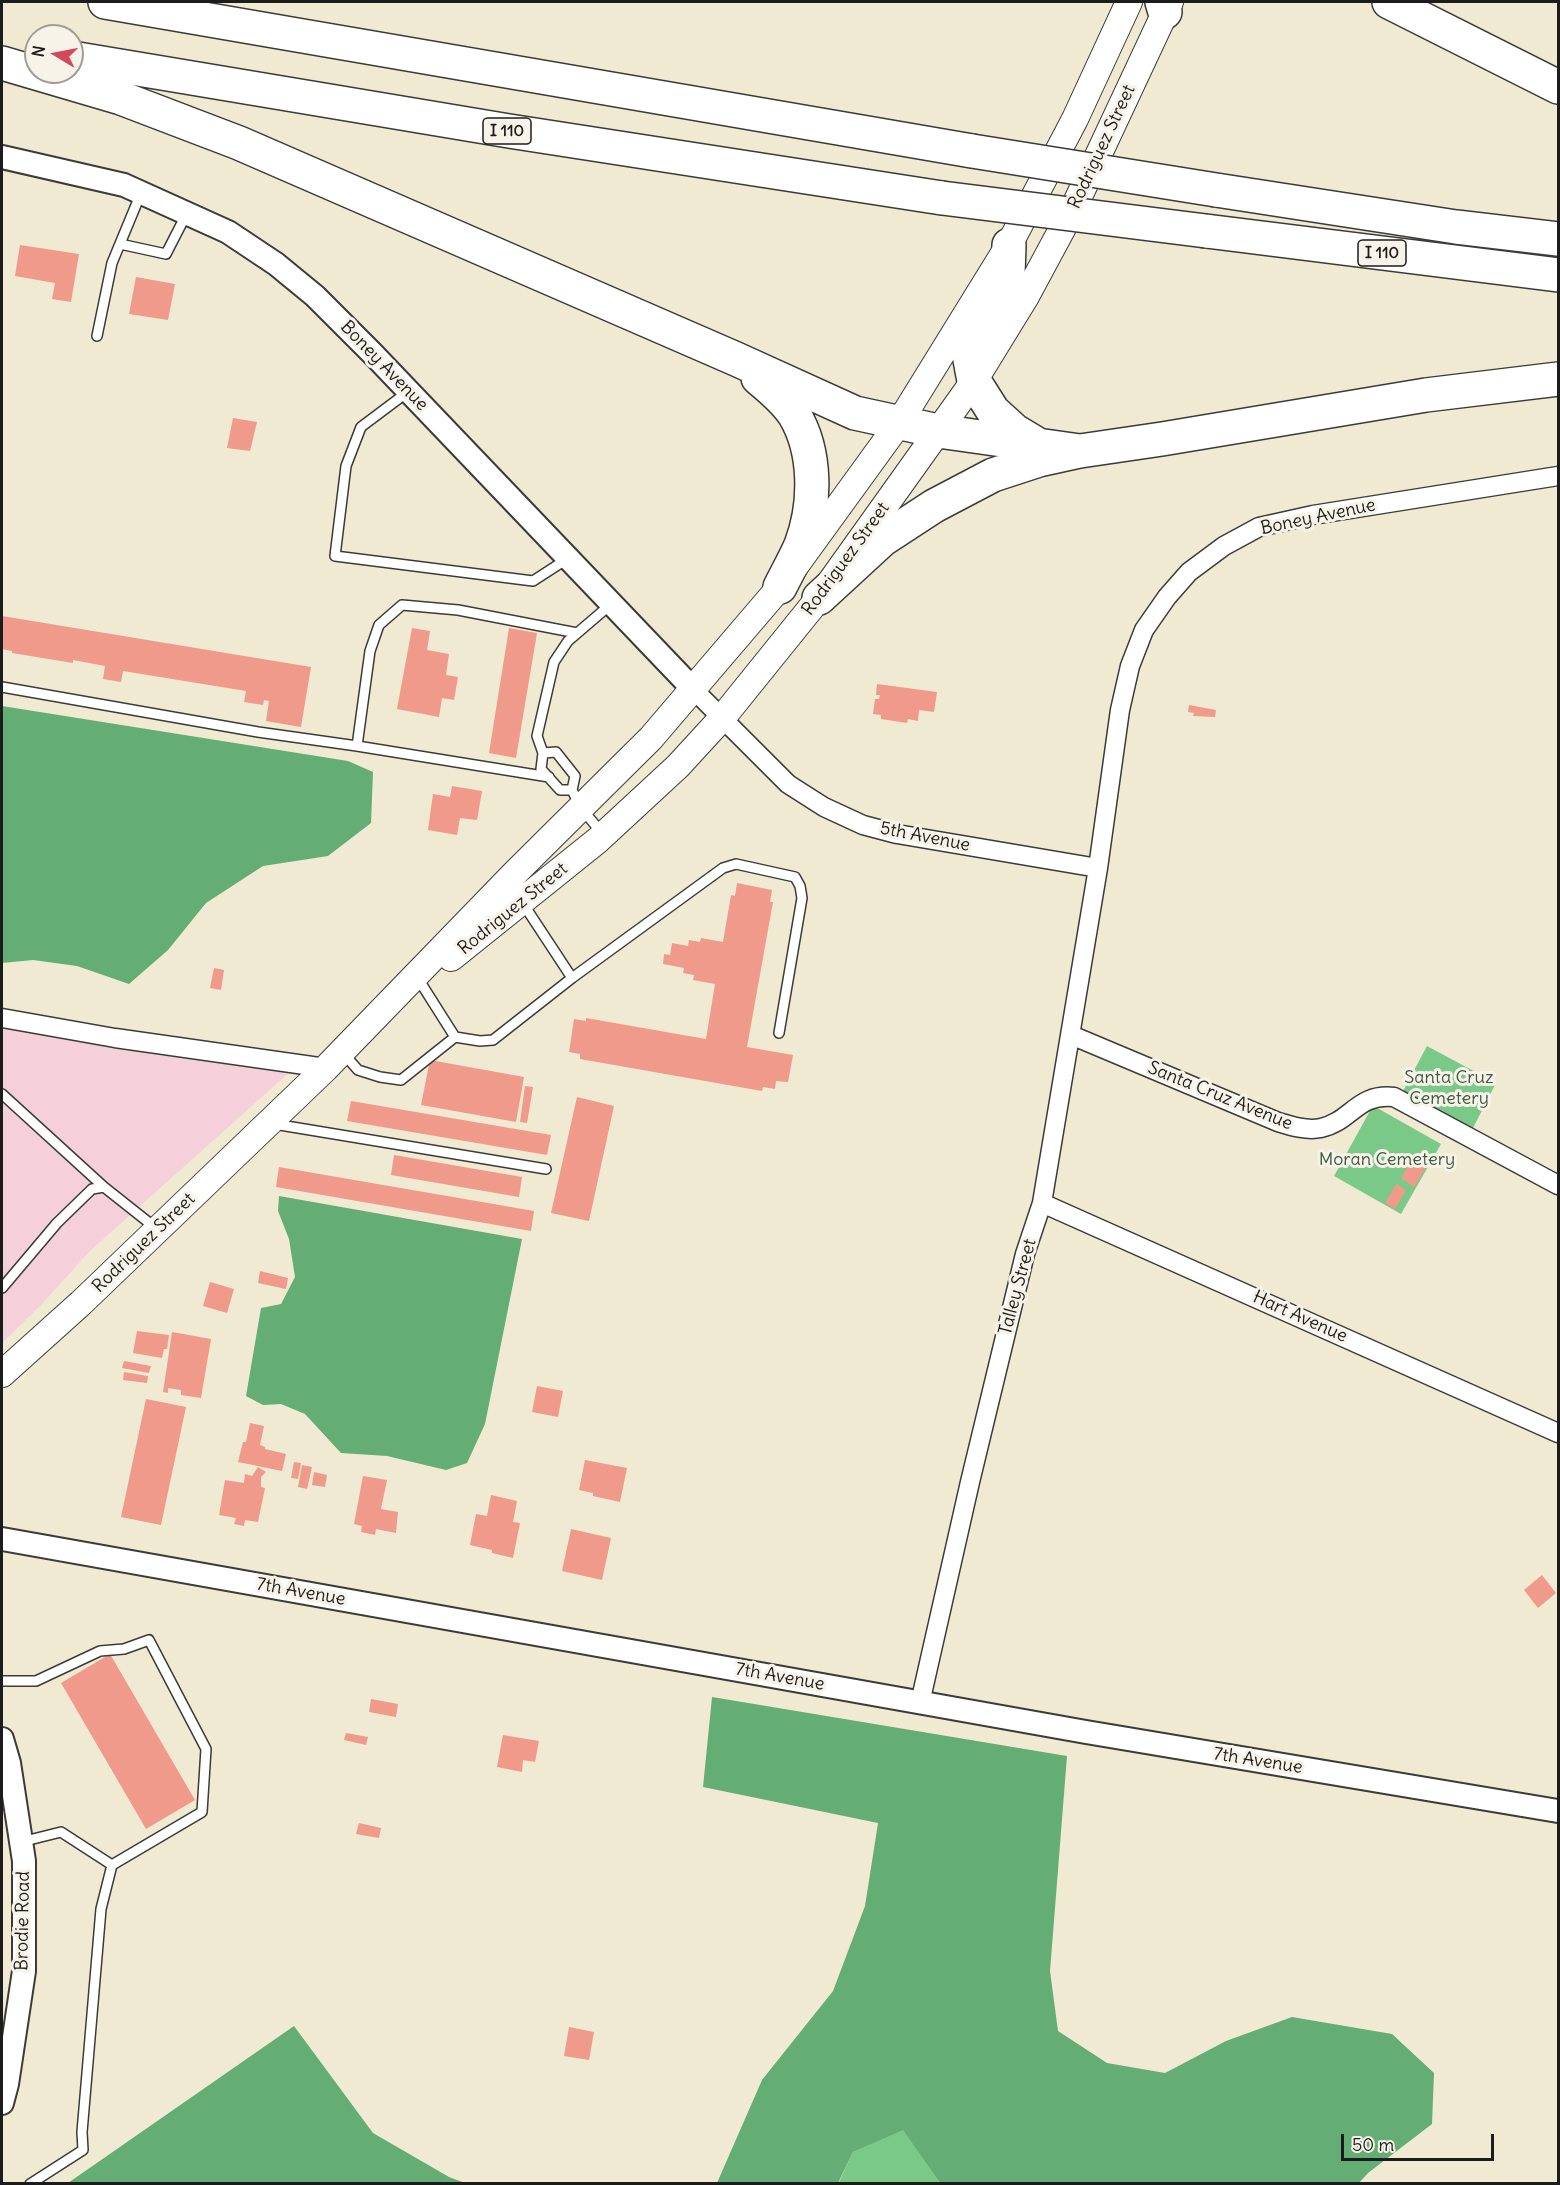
<!DOCTYPE html>
<html>
<head>
<meta charset="utf-8">
<style>
  body { margin:0 }
  #map { position:relative; width:1560px; height:2185px; overflow:hidden; background:#f0ead2; font-family:Delius,sans-serif }
  canvas { display:block }
  .frame { position:absolute; inset:0; border:3px solid #1c1c1c; pointer-events:none }
  .north { position:absolute; left:24px; top:24px; width:60px; height:60px; box-sizing:border-box; background:#f7f3e8; border:2px solid #9f9d96; border-radius:50%; rotate:280deg; font-size:16px; font-weight:700; line-height:24px; text-align:center; color:#1c1c1c }
  .north::after { content:''; display:block; margin:auto; width:21px; height:27px; background:#d1495b; clip-path:polygon(50% 0,100% 100%,50% 72%,0 100%) }
  .scale { position:absolute; left:1341px; top:2134px; width:153px; height:27px; box-sizing:border-box; border:3px solid #1c1c1c; border-top:0; padding-left:8px; font-size:18px; line-height:21px; white-space:nowrap; color:#1c1c1c; -webkit-text-stroke:4px #f7f3e8; paint-order:stroke }
</style>
</head>
<body>
<div id="map">
<canvas width="1560" height="2185"></canvas>
<div class="frame"></div>
<div class="north">N</div>
<div class="scale">50 m</div>
</div>
<script>
const ctx = document.querySelector('canvas').getContext('2d');
ctx.lineJoin = 'round';
function paint(path, color) { ctx.fillStyle = color; ctx.fill(path, 'evenodd'); }
function strokePath(path, color, width, dash) { ctx.strokeStyle = color; ctx.lineWidth = width; ctx.lineCap = dash ? 'butt' : 'round'; ctx.setLineDash(dash || []); ctx.stroke(path); }
function label(font, color, halo, rows, align = 'center') {
  ctx.font = font + ' Delius,sans-serif'; ctx.lineWidth = 6; ctx.setLineDash([]); ctx.textBaseline = 'middle'; ctx.strokeStyle = halo; ctx.fillStyle = color; for (const [text, x, y, turn = 0] of rows) {
    ctx.save(); ctx.translate(x, y); ctx.rotate((+turn || 0) * Math.PI / 180); ctx.textAlign = isNaN(turn) ? turn : align; if (halo) ctx.strokeText(text, 0, 0); ctx.fillText(text, 0, 0); ctx.restore();
  }
}
paint(new Path2D(`
  M2,1026l290,44 -201,180 -51,56 -38,37z`), '#f5cfda');
paint(new Path2D(`
  M1427,1046l69,37 -24,47 -70,-37z
  M1371,1109h8l62,35 -40,70 -67,-38z
  M903,2129l37,54 -102,1 15,-32z`), '#7bc988');
paint(new Path2D(`
  M2,706l346,55 25,11 -2,51 -43,33 -65,10 -57,37 -38,47 -39,34 -52,-18 -44,-6 -31,3z
  M279,1196l243,43 -37,185 -18,39 -21,7 -59,-14 -46,-3 -36,-39 -24,-10 -18,1 -17,-9 15,-88 20,-4 14,-27 -6,-38 -11,-28z
  M712,1697l355,59 -17,215 8,60 49,32 58,10 61,-32 66,-24 100,17 42,39 -2,51 -64,49 -9,10h-419l-37,-53 -50,22 -15,31h-121l45,-103 71,-89 32,-85 13,-83 -175,-36z
  M294,2026l79,107 76,44 16,6h-397z`), '#64ad74');
paint(new Path2D(`
  M20,245l59,9 -8,48 -19,-3 3,-16 -40,-7z
  M136,277l39,7 -7,36 -39,-6z
  M233,418l24,4 -7,29 -23,-3z
  M2,616l309,51 -10,60 -35,-6 3,-20 -5,-1 -1,5 -19,-3 2,-11 -123,-20 -2,11 -18,-3 2,-13 -32,-6v3l-61,-10v-2l-10,-2z
  M412,628l18,3 -3,19 22,4 -3,21 12,2 -4,23 -12,-2 -3,19 -42,-8z
  M509,628l28,5 -21,125 -27,-5z
  M877,684l60,8 -3,20 -15,-2 -1,11 -10,-2 -1,4 -26,-4v-4l-8,-1 2,-15h4l1,-4h-4z
  M1189,705l27,5 -1,7 -22,-1 1,-3 -6,-1z
  M452,786l30,5 -5,29 -17,-2 -3,17 -29,-5 5,-36 17,3z
  M737,883l35,7 -2,12h3l-26,145 46,8 -5,27 -12,-1 -1,8 -12,-2 -1,4 -182,-32v-5l-11,-2 5,-33 12,2v-3l120,21 9,-55 -22,-4 1,-5 -11,-2 1,-5 -21,-4 1,-10 6,1 2,-12 16,3 1,-6 11,2 1,-4 22,4 8,-47 4,1z
  M214,968l10,2 -3,20 -11,-2z
  M430,1060l94,17 -8,45 -95,-17z
  M525,1086l8,1 -6,36 -7,-1z
  M577,1097l37,9 -25,115 -38,-8z
  M351,1101l200,34 -4,20 -200,-34z
  M394,1155l128,22 -3,20 -128,-22z
  M1412,1159l14,8 -12,20 -13,-9z
  M279,1167l255,44 -3,20 -255,-44z
  M1396,1184l10,6 -11,19 -10,-6z
  M260,1271l28,7 -2,11 -28,-6z
  M210,1282l24,7 -7,24 -24,-7z
  M137,1331l32,4 -2,14h-3l-2,9 -29,-5z
  M172,1332l39,7 -10,59 -20,-3v-5l-13,-2v5l-5,-1z
  M124,1361l27,5 -2,7 -27,-5z
  M124,1372l24,4 -1,7 -24,-3z
  M537,1386l26,5 -5,26 -26,-5z
  M146,1399l40,8 -25,118 -40,-8z
  M250,1423l14,3 -4,19 5,2v2l21,5 -4,17 -44,-9 5,-20h3z
  M585,1460l42,8 -7,34 -27,-6v-3l-14,-3z
  M294,1462l7,1 -3,16 -7,-1z
  M302,1465l10,2 -5,22 -9,-2z
  M258,1467l8,5 -5,5v10l4,1 -7,34 -13,-2 -1,6 -10,-2 2,-6 -17,-3 6,-35 19,3 1,-9 7,2z
  M314,1472l13,3 -2,12 -13,-2z
  M363,1476l24,4 -6,29 17,3 -2,21 -20,-4 -1,6 -14,-3 1,-6 -8,-2z
  M491,1495l26,6 -4,21 7,1 -7,35 -21,-5v-3l-22,-5 6,-31 11,2z
  M571,1529l40,9 -9,42 -40,-9z
  M1542,1575l14,18 -18,15 -14,-18z
  M110,1654l85,146 -49,29 -85,-146z
  M371,1699l27,5 -2,13 -27,-5z
  M346,1733l22,4 -2,8 -22,-5z
  M503,1735l36,6 -4,21 -12,-2 -1,12 -25,-5z
  M359,1823l22,5 -2,10 -23,-4z
  M569,2027l25,5 -5,28 -25,-4z`), '#f09a8b');
const service = new Path2D(`
  M120,244l46,10 21,-41
  M97,336l15,-73 29,-70
  M409,391l-48,36 -15,39 -11,90 198,25 34,-22
  M2,687l256,45 99,14
  M543,753l-6,-17 17,-74 14,-21 42,-36
  M549,777l-192,-31 13,-95 9,-26 23,-20 56,5 119,23
  M572,790h-12l-19,-21 2,-16 13,-1 19,24 -3,14 9,18 21,25
  M522,902l50,76 151,-110 13,-4 59,13 5,9 2,12 -23,135
  M417,977l38,60 25,4 13,-1 79,-62
  M343,1053l15,17 22,7 21,3 54,-43
  M2,1094l102,93
  M274,1124l272,45
  M2,1288l55,-65 35,-34 12,-2 53,42
  M2,1681h34l64,-30 24,-2 25,-9 57,109 -4,63 -90,53 -11,44 -19,223 1,18 -53,34
  M21,1842l40,-10 51,33`);
const minor = new Path2D(`
  M693,689l95,95 36,23 39,18 34,9 201,34
  M2,1018l113,20 211,30
  M1071,1035l207,87c13,4 29,9 43,6 31,-7 36,-35 73,-31l164,88
  M1042,1203l516,230
  M920,1703l50,-221 55,-228 17,-51 56,-335 22,-158 10,-44 14,-36 23,-33 22,-25 35,-26 35,-19 54,-12 245,-39`);
const tertiary = new Path2D(`
  M2,157l122,28 104,47 48,32 39,32 58,58 320,335
  M2,1539l1084,193 472,79
  M2,1739l7,24 15,98v110l-17,113 -5,19`);
const secondary = new Path2D(`
  M451,958l147,-118 80,-74 45,-49 96,-119 155,-217 51,-83 50,-93 95,-203
  M2,1374l79,-71 245,-235 188,-194 137,-136 129,-151 119,-164 110,-178 66,-126 54,-117`);
const motorway = new Path2D(`
  M105,2l867,149
  M1162,2l3,10
  M1389,2l169,85
  M72,58l437,73 433,67
  M2,63l119,35 118,45 497,216 119,54 83,18 142,20
  M1216,190l240,37 102,12
  M1206,231l352,44
  M1009,245l-1,30 -40,74 6,32 19,30 22,20 20,12
  M758,378c13,11 26,21 36,36 23,38 22,91 7,131 -6,14 -14,28 -21,42
  M819,598l63,-58 52,-34 59,-31 46,-15 41,-9 82,-12 264,-44 132,-16`);
strokePath(service, '#3c3b37', 12);
strokePath(minor, '#3c3b37', 21);
strokePath(tertiary, '#3c3b37', 26);
strokePath(secondary, '#3c3b37', 28);
strokePath(motorway, '#3c3b37', 36);
strokePath(service, '#fff', 9);
strokePath(minor, '#fff', 18);
strokePath(tertiary, '#fff', 22);
strokePath(secondary, '#fff', 26);
strokePath(motorway, '#fff', 33);
const motorwayBridge = new Path2D(`
  M972,151l244,39
  M942,198l264,33`);
strokePath(motorwayBridge, '#3c3b37', 36, []);
strokePath(motorwayBridge, '#fff', 33);
for (const [x, y, w] of [
  [507,131,48],
  [1382,253,48]
]) { const box = new Path2D(); box.roundRect(x - w / 2, y - 13, w, 26, 4.5); ctx.fillStyle = '#f7f3e8'; ctx.fill(box); strokePath(box, '#1c1c1c', 1.5); }
label('bold 16px', '#1c1c1c', null, [
  ["I 110",507,131],
  ["I 110",1382,253]
]);
label('18px', '#1c1c1c', '#f7f3e8', [
  ["Rodriguez Street",1102,147,-65],
  ["Boney Avenue",384,366,46],
  ["Boney Avenue",1318,517,-12],
  ["Rodriguez Street",846,559,-54],
  ["5th Avenue",925,837,11],
  ["Rodriguez Street",513,909,-39],
  ["Santa Cruz Avenue",1220,1096,22],
  ["Rodriguez Street",144,1243,-44],
  ["Talley Street",1018,1287,-75],
  ["Hart Avenue",1300,1317,24],
  ["7th Avenue",301,1592,10],
  ["7th Avenue",780,1677,10],
  ["7th Avenue",1258,1761,9],
  ["Brodie Road",23,1921,-89]
]);
label('18px', '#3d5942', '#f7f3e8', [
  ["Santa Cruz",1449,1078],
  ["Cemetery",1449,1099],
  ["Moran Cemetery",1387,1160]
]);
</script>
</body>
</html>
